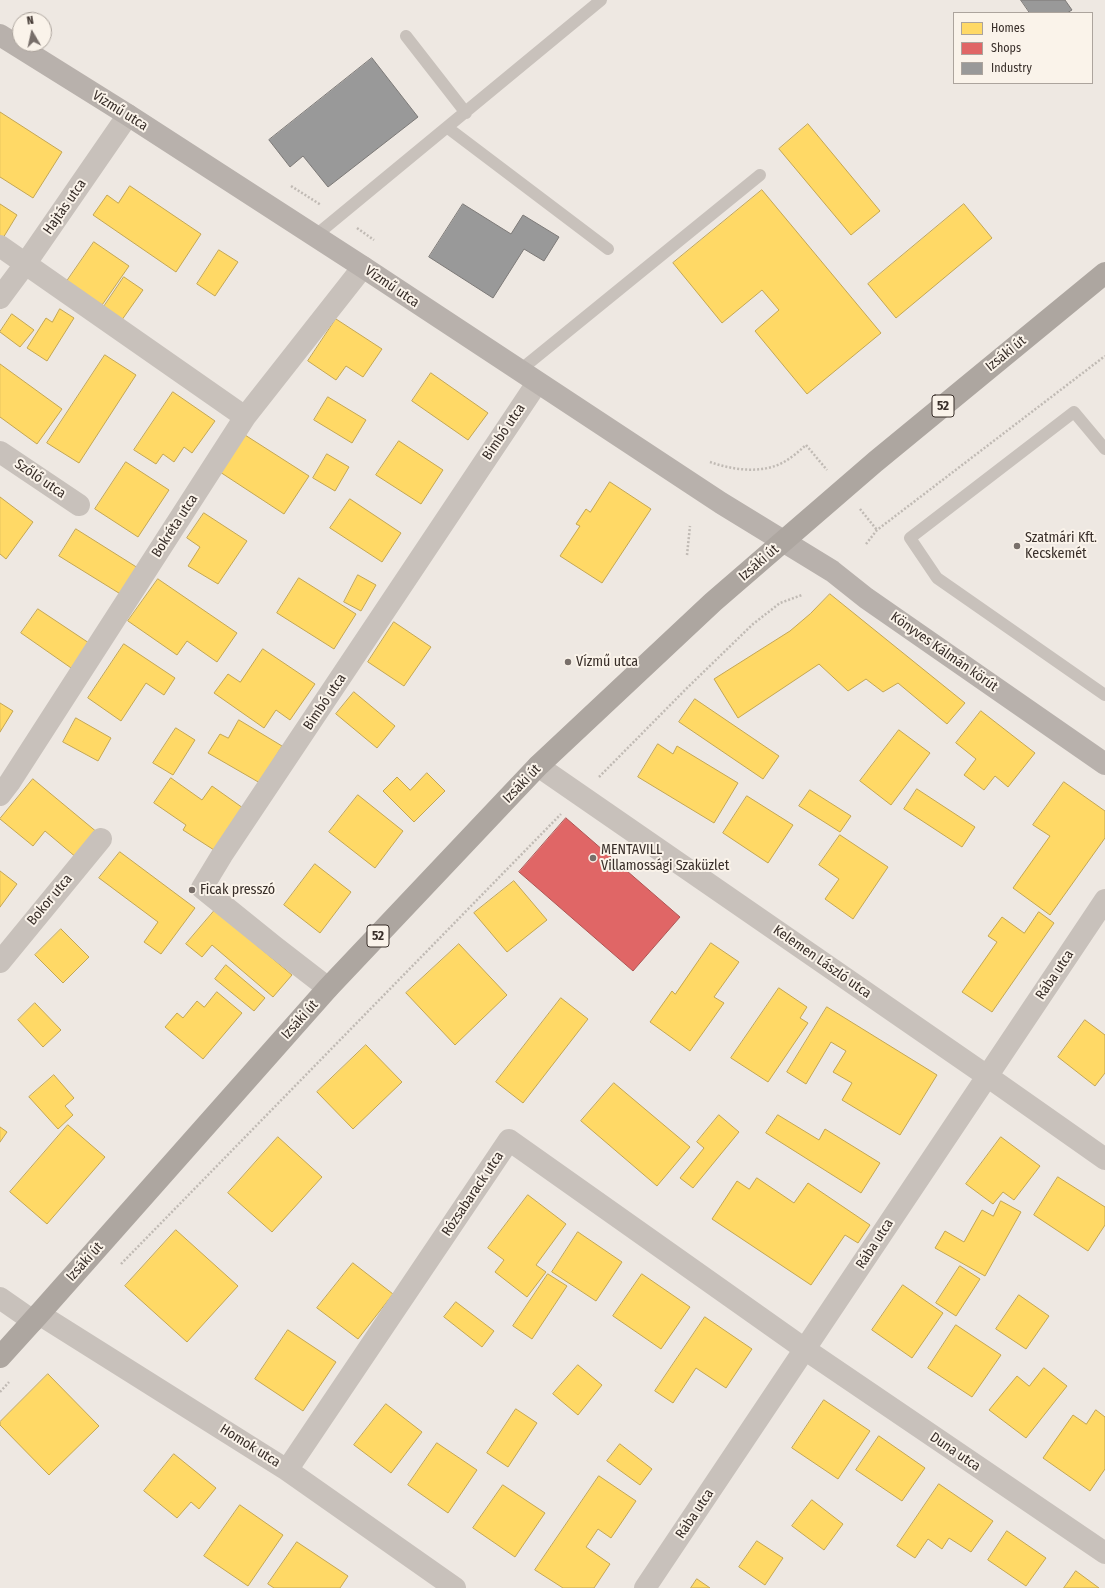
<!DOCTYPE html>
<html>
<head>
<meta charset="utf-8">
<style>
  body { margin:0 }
  #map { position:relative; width:1105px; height:1588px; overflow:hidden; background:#eee8e2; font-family:"Fira Sans Condensed",sans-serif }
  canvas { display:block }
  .legend { position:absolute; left:953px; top:12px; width:140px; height:72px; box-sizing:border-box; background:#faf3ea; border:1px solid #aca49d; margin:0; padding:5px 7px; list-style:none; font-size:12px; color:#382e29 }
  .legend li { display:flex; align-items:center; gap:8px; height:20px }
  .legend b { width:20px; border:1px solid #aca49d }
  .north { position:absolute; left:12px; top:12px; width:40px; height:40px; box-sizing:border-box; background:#faf3ea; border:1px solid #aca49d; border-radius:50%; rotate:351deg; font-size:11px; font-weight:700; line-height:16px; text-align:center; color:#382e29 }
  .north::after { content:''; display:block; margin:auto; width:14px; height:18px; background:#786f6a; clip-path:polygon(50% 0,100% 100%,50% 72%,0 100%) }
</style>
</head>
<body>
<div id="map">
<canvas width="1105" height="1588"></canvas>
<ul class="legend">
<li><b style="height:11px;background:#ffd966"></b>Homes</li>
<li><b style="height:11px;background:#e06666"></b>Shops</li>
<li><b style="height:11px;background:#999"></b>Industry</li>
</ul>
<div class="north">N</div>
</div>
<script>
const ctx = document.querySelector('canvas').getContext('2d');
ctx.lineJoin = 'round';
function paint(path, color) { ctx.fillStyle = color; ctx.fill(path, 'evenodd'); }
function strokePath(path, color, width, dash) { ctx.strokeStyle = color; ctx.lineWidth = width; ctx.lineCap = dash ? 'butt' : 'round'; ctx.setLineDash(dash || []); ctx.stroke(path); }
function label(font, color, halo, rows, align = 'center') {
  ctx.font = font + ' "Fira Sans Condensed",sans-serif'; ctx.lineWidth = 4; ctx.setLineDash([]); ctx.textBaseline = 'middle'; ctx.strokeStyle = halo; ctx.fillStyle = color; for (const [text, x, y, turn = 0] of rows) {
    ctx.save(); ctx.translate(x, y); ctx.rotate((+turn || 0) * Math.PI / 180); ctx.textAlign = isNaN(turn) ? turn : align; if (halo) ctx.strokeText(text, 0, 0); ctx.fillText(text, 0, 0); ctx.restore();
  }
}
const homes = new Path2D(`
  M0,112l62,40 -29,46 -33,-21z
  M808,124l72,87 -29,24 -72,-86z
  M130,186l71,48 -25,38 -83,-57 14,-20 11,8z
  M762,190l119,143 -74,61 -52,-63 24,-21 -17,-20 -40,33 -49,-60z
  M0,204l17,11 -14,23 -3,-2z
  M964,204l28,34 -96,80 -28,-34z
  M94,242l35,24 -29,42 -35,-24z
  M219,250l19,12 -23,34 -18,-12z
  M124,277l19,13 -24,34 -18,-13z
  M60,309l14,9 -27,43 -20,-13 19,-30 6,4z
  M12,314l22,16 -14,17 -20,-15z
  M336,319l46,30 -19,28 -17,-11 -10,14 -28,-19z
  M105,355l31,20 -57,88 -32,-20z
  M0,364l62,45 -25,35 -37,-27z
  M431,373l57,40 -20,27 -56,-39z
  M173,392l42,29 -23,32 -8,-6 -10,15 -11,-8 -7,10 -22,-14z
  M328,397l38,23 -14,23 -38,-23z
  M245,435l64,41 -25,38 -64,-42z
  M399,441l44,29 -22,34 -45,-29z
  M327,454l22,13 -14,24 -22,-13z
  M126,462l43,28 -31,47 -43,-28z
  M610,482l41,27 -49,74 -42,-27 20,-30 -4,-2 10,-15 4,3z
  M0,497l33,25 -27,37 -6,-5z
  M350,499l51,34 -19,29 -52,-34z
  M204,513l43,28 -29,43 -30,-18 12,-19 -13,-9z
  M76,529l62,39 -16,27 -63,-39z
  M358,575l18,10 -15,26 -17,-9z
  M299,578l57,36 -22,35 -57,-36z
  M158,579l79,54 -20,29 -30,-21 -10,14 -49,-34z
  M830,594l135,109 -18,21 -49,-41 -15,9 -17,-13 -18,12 -29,-27 -81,54 -24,-39 76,-48 20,-17z
  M38,609l54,36 -18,25 -53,-37z
  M394,622l37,25 -27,39 -36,-24z
  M124,644l51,34 -11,17 -18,-12 -25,38 -33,-23z
  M263,649l52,35 -25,36 -14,-10 -12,18 -50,-35 14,-19 12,8z
  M354,692l41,34 -18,22 -41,-34z
  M695,699l84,57 -16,23 -84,-57z
  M0,703l13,8 -13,21z
  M981,711l54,42 -27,34 -13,-11 -11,14 -20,-15 12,-16 -20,-16z
  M76,718l35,20 -13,23 -35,-19z
  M239,720l43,26 -22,37 -52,-30 12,-19 8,4z
  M176,728l19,12 -22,35 -20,-12z
  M899,730l31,23 -39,52 -31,-24z
  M658,744l15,10 4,-8 61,37 -24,40 -76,-46z
  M427,773l18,18 -31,31 -31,-31 14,-14 13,13z
  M171,778l31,22 10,-14 31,22 -29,42 -31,-20 3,-5 -32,-22z
  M33,779l65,54 -21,25 -32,-27 -12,15 -33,-27z
  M1064,782l41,29v27l-55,77 -37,-27 37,-52 -17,-11z
  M917,789l58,38 -13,20 -58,-38z
  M810,790l41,26 -11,16 -41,-26z
  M358,795l45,36 -28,37 -46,-36z
  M747,796l46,29 -25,38 -45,-30z
  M840,835l48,32 -35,52 -28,-20 14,-20 -20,-14z
  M120,852l75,56 -34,46 -17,-12 14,-20 -59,-44z
  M315,864l36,28 -31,41 -36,-28z
  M0,871l17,13 -17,23z
  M514,881l33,39 -40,32 -33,-39z
  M215,910l77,65 -19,22 -61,-52 -10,12 -16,-13z
  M1039,912l15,11 -62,89 -30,-20 35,-50 -9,-6 14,-19 22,16z
  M61,929l28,28 -26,26 -28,-28z
  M711,943l28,19 -25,35 10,6 -34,48 -40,-29 22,-31 3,3z
  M459,944l48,51 -52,50 -49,-52z
  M226,965l39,33 -11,13 -39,-32z
  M779,988l28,19 -7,11 8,5 -40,59 -37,-24z
  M217,992l25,21 -39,46 -38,-32 12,-14 6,5 14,-17 7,6z
  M561,998l27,21 -65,84 -27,-21z
  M35,1003l26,27 -18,17 -25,-27z
  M827,1007l110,68 -37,60 -58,-35 10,-17 -19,-11 13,-21 -15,-9 -25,42 -19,-12z
  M1085,1020l20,15v38l-10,13 -37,-29z
  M366,1045l36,37 -49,47 -36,-37z
  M54,1075l20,23 -9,8 8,9 -15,14 -29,-32z
  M614,1083l76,64 -33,39 -76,-65z
  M719,1115l20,17 -46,56 -13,-10 24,-30 -7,-6z
  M778,1115l41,25 6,-11 55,34 -19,30 -95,-60z
  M68,1125l37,32 -58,67 -37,-32z
  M0,1127l7,5 -7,10z
  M278,1137l44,40 -50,55 -44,-39z
  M1001,1137l39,29 -26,34 -11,-8 -10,12 -27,-20z
  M1058,1177l47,30v18l-17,26 -54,-36z
  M757,1178l37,25 14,-20 62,42 -12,18 -13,-8 -34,50 -99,-66 25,-38 12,8z
  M528,1195l38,29 -30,41 10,7 -19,25 -32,-25 9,-12 -16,-12z
  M1001,1201l20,11 -36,64 -50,-28 10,-17 19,11 18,-32 11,6z
  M176,1230l62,56 -51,56 -62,-56z
  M578,1232l44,30 -26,39 -44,-29z
  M353,1263l40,31 -35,45 -41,-31z
  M960,1266l20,13 -24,37 -20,-13z
  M548,1274l19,12 -35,53 -19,-13z
  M642,1274l48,33 -29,42 -48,-33z
  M903,1285l40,28 -31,45 -40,-28z
  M1019,1295l30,21 -23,33 -30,-20z
  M456,1302l38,29 -12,16 -38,-30z
  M705,1317l47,32 -26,39 -30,-20 -23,35 -18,-12z
  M956,1325l45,30 -29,42 -44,-29z
  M288,1330l48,32 -33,49 -48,-32z
  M578,1365l24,20 -24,30 -25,-21z
  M1044,1368l23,18 -41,52 -37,-28 28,-34 12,10z
  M48,1374l51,52 -50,49 -49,-50v-3z
  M824,1400l46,31 -32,48 -46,-31z
  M386,1404l36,28 -31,41 -37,-28z
  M516,1409l21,14 -29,44 -21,-14z
  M1096,1410l9,7v52l-15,22 -47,-33 30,-43 13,9z
  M879,1436l46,32 -23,33 -46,-31z
  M437,1443l40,27 -29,43 -40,-28z
  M620,1444l32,25 -12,16 -33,-24z
  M174,1454l42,34 -17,21 -8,-7 -14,16 -33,-27z
  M599,1476l37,25 -25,37 -13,-9 -12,18 24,17 -16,24h-31l-28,-18z
  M939,1484l54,37 -22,31 -22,-14 -7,11 -14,-10 -13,19 -18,-12z
  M503,1485l42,28 -30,44 -42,-29z
  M812,1500l31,24 -19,26 -32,-24z
  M240,1505l43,30 -35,51 -44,-30z
  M1007,1531l39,27 -20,28 -38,-26z
  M757,1541l26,17 -18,27 -26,-18z
  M297,1542l51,34 -8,12h-66l-6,-4z
  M1076,1571l23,17h-35z
  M697,1579l13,9h-19z`);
paint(homes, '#ffd966');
strokePath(homes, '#c3a654', 1);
const shops = new Path2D(`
  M566,818l114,99 -47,54 -114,-99z`);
paint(shops, '#e06666');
strokePath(shops, '#ae5554', 1);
const industry = new Path2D(`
  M1021,0h44l7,10 -5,3h-37z
  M372,58l46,59 -90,70 -25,-31 -13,11 -21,-27z
  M463,204l48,30 12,-19 36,22 -15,24 -20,-12 -31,49 -64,-41z`);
paint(industry, '#999');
strokePath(industry, '#7c7977', 1);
strokePath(new Path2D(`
  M291,186l30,19
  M357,228l17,12
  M710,462c20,7 44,11 65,4 12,-4 22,-13 31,-21l21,25
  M860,509l17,21
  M866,544l11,-14 228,-174
  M687,555l3,-29
  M599,777l88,-89 66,-64 27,-21 22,-8
  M121,1264l440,-450
  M0,1392l9,-10`), '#c0bab4', 2.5, [2, 2]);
strokePath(new Path2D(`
  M406,36l60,77
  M448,128l160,121
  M315,236l286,-236
  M519,371l241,-196
  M1105,449l-31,-37 -164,126 27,40 168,117`), '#c8c1bb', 12);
strokePath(new Path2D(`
  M0,246l245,171
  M0,298l26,-35 102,-148
  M0,452l79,53
  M538,766l449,310 118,83
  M0,795l10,-13 235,-365 118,-150
  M0,962l101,-123
  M328,988l-53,-41 -73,-59 20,-33 315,-472
  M0,1298l33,23
  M39,1314l248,156 168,118
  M287,1470l222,-330 297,210 299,203
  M645,1588l460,-688`), '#c8c1bb', 22);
strokePath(new Path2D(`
  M0,35l128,80 235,152 358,236 111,68 34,27 239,166`), '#b8b1ac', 22);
strokePath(new Path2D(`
  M0,1357l39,-43 289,-326 210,-222 175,-164 162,-140 230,-189`), '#ada6a0', 22);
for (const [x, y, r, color] of [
  [1017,546,4,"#786f6a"],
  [568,662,4,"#786f6a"],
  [593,858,4,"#786f6a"],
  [192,890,4,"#786f6a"]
]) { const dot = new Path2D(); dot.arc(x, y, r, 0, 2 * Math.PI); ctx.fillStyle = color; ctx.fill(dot); strokePath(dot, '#faf3ea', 1.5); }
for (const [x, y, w] of [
  [943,406,22],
  [378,936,22]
]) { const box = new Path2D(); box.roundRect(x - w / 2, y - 11, w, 22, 3); ctx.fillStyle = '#faf3ea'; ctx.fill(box); strokePath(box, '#382e29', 1); }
label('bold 13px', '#382e29', null, [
  ["52",943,406],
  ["52",378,936]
]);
label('14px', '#382e29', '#faf3ea', [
  ["Vízmű utca",120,111,32],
  ["Hajtás utca",65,207,-55],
  ["Vízmű utca",392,287,34],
  ["Izsáki út",1006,354,-39],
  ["Bimbó utca",504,432,-56],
  ["Szőlő utca",40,479,34],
  ["Bokréta utca",175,526,-57],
  ["Izsáki út",759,563,-41],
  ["Könyves Kálmán körút",944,652,35],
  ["Bimbó utca",325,702,-56],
  ["Izsáki út",522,784,-46],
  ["Bokor utca",50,900,-50],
  ["Kelemen László utca",822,962,35],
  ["Rába utca",1055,975,-56],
  ["Izsáki út",300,1020,-48],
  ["Rózsabarack utca",473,1194,-56],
  ["Rába utca",875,1244,-57],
  ["Izsáki út",85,1262,-48],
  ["Homok utca",250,1446,32],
  ["Duna utca",955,1452,34],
  ["Rába utca",695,1514,-56]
]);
label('14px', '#382e29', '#faf3ea', [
  ["Szatmári Kft.",1025,538],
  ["Kecskemét",1025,554],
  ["Vízmű utca",576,662],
  ["MENTAVILL",601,850],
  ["Villamossági Szaküzlet",601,866],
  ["Ficak presszó",200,890]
], 'left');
</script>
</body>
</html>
